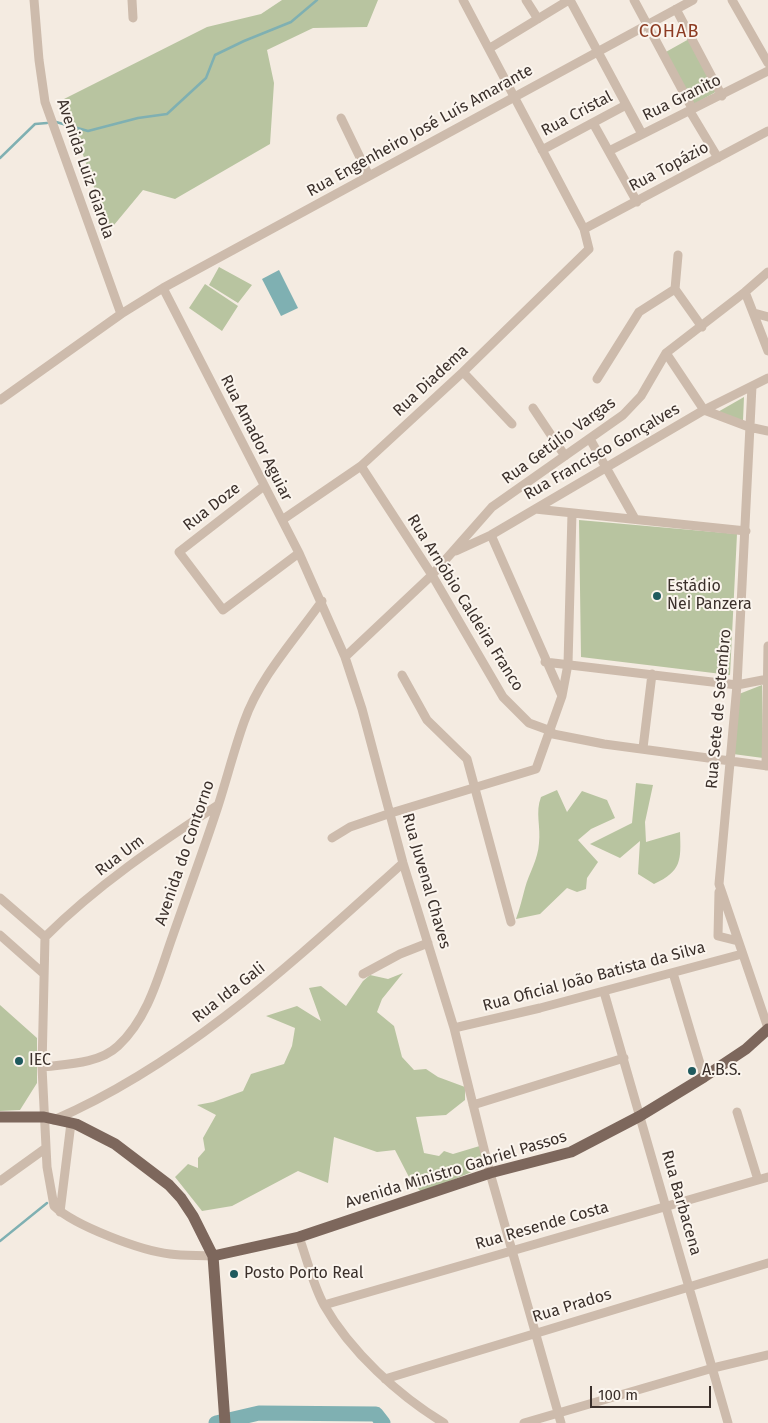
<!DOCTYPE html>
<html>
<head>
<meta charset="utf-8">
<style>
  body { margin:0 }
  #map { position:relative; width:768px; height:1423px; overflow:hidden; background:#f4ebe1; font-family:"Fira Sans",sans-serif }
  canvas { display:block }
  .scale { position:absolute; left:590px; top:1386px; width:121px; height:22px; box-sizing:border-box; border:2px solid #3b302b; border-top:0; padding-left:6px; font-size:15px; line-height:18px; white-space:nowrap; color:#3b302b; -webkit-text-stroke:4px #fbf5ee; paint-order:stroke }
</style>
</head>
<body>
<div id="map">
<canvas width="768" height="1423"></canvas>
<div class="scale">100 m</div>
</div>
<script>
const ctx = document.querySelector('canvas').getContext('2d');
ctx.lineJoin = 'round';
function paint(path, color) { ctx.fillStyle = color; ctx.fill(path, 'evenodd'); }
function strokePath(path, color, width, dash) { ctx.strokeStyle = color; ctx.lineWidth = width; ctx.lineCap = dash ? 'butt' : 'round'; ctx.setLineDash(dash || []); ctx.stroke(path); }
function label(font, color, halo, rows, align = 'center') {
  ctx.font = font + ' "Fira Sans",sans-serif'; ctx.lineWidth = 4; ctx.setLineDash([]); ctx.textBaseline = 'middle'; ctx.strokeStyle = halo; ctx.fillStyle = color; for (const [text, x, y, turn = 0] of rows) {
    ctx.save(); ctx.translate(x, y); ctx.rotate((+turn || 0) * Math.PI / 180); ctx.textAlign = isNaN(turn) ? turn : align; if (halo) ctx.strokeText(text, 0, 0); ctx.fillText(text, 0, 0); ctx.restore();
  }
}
paint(new Path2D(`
  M282,0h96l-11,27 -54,1 -46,22 7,33 -4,61 -95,55 -32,-9 -34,41 -45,-132 143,-72 54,-13z
  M689,39l30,51 -26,15 -29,-52z
  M219,267l33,18 -14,18 -29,-18z
  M205,284l33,22 -16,25 -33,-23z
  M744,397l-1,24 -27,-8z
  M579,520l158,14 -7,141 -149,-18z
  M762,685l1,73 -30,-4 6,-60z
  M636,783l17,2 -8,37 1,20 34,-10c1,28 2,39 -26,52l-16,-10 2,-33 -20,17 -30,-14 42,-21z
  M557,790l10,22 15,-21 25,9 8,18 -24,11 -13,11 20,22 -11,16 -1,11 -9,3 -10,-4 -27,26 -24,5c4,-11 6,-20 9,-31 4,-15 13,-28 14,-45 2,-16 -4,-31 2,-46z
  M403,973l-21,26 -5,13 17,14 8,31 12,13 12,-1 12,8 27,10v13l-19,15 -30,2 8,36 15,3 5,-5 9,3 30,-9 -2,23 -59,25 -11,-12 -16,-31 -18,2 -43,-15 -6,46 -30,-12 -66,35 -30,5 -27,-34 13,-13 10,4v-10l7,-8 -2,-12 13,-23 -19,-10 16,-3 30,-11 8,-17 33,-10 8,-18 3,-18 -29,-12 31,-10 24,15 -12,-33 12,-2 25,20 17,-25 7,-6 18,4z
  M0,1005l37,33v45l-17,27 -20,1z`), '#b8c4a0');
paint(new Path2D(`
  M279,270l19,38 -17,8 -19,-37z`), '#7fb0b2');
strokePath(new Path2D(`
  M56,122l32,9 50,-13 29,-4 39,-36 9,-23 29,-14 47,-19 26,-22
  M0,158l35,-34 12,-1
  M0,1241l47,-38`), '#7fb0b2', 2.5);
strokePath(new Path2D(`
  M216,1423l43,-10 117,1 7,9`), '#7fb0b2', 15);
strokePath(new Path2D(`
  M34,0l5,60 6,42 76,212
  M132,0l1,18
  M526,0l12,19
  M570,0l72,134
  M634,0l58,108 -1,5 27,45
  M732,0l36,63
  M676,9l46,87
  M490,48l79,-48
  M341,118l28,58
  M593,123l44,79
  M542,150l84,-45
  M609,151l159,-80
  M584,229l184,-98
  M163,288l136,265 46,104 17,52 41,154 51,165 36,145 71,250
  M675,289l3,-34
  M745,292l23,59
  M754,313l14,4
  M666,353l38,57 45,17 19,4
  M463,372l49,52
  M597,379l42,-67 36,-23 27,38
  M752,386l-15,299 -18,199 49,144
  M0,400l121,-86 42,-26 530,-288
  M533,408l32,48
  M590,439l45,80
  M361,466l71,109 71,122 26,26 22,8 2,3 51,10 164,22
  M264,486l-85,66 44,58 76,-57
  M535,509l211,22
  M282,520l79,-54 102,-94 126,-123 -5,-20 -121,-229
  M491,535l71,161
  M456,551l35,-16 213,-125 64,-32
  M345,657l87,-82 60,-68 131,-92 18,-19 25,-43 79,-61 23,-20
  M545,662l192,23 31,-6
  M402,675l25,45 40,39 44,163
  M643,748l9,-74
  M766,766l2,-120
  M332,838l18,-11 41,-14 145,-44 26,-73 6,-32 4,-151
  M719,892l-1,44 20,5
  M0,898l45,39
  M0,935l44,39
  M45,937l-3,130 5,100 7,39c21,20 88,45 116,48 14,2 29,1 43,2
  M45,937c51,-51 113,-93 173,-132
  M673,973l31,104
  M363,974l37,-20 28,-11
  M604,992l124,431
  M454,1028l86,-20 202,-54
  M42,1067c24,-3 57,-3 76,-21 31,-29 41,-72 55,-111 15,-43 31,-86 45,-129 9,-28 16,-56 26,-84 15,-44 51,-83 78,-121
  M473,1105l151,-47
  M737,1112l21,68
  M54,1120c134,-58 242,-161 349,-257
  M0,1181l46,-33
  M60,1212l11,-89
  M299,1237c8,22 14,48 25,68 26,46 75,91 120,118
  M324,1305l444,-128
  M385,1379l383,-116
  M524,1423l189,-55 55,-13`), '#cdbbac', 9);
strokePath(new Path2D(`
  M0,1117h44l32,7 39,20 54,41 12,13 12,18 20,40 12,167
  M213,1256l86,-19 191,-64 81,-21 69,-36 64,-39 42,-28 22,-20`), '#7d675c', 11);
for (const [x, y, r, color] of [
  [657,596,5,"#1f5a5e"],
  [19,1061,5,"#1f5a5e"],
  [692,1071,5,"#1f5a5e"],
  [234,1274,5,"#1f5a5e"]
]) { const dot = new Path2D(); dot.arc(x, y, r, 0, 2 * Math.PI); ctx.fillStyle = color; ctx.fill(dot); strokePath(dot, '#fbf5ee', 2); }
label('16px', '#3b302b', '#fbf5ee', [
  ["Rua Granito",682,98,-26],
  ["Rua Cristal",577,114,-28],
  ["Rua Engenheiro José Luís Amarante",420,131,-29],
  ["Rua Topázio",669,167,-28],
  ["Avenida Luiz Giarola",85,169,71],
  ["Rua Diadema",431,381,-43],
  ["Rua Amador Aguiar",256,438,63],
  ["Rua Getúlio Vargas",559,441,-36],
  ["Rua Francisco Gonçalves",602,452,-30],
  ["Rua Doze",212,507,-38],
  ["Rua Arnóbio Caldeira Franco",465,603,58],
  ["Rua Sete de Setembro",719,709,-85],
  ["Avenida do Contorno",185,853,-71],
  ["Rua Um",120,856,-37],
  ["Rua Juvenal Chaves",426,881,74],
  ["Rua Oficial João Batista da Silva",594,977,-15],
  ["Rua Ida Gali",229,993,-38],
  ["Avenida Ministro Gabriel Passos",456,1170,-17],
  ["Rua Barbacena",681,1203,74],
  ["Rua Resende Costa",542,1226,-16],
  ["Rua Prados",572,1306,-17]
]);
label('16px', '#3b302b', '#fbf5ee', [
  ["Estádio",667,587],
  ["Nei Panzera",667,605],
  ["IEC",29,1061],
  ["A.B.S.",702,1071],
  ["Posto Porto Real",244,1274]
], 'left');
ctx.letterSpacing = '1px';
label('18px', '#8c3b22', '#fbf5ee', [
  ["COHAB",669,32]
]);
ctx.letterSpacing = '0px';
</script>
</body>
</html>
